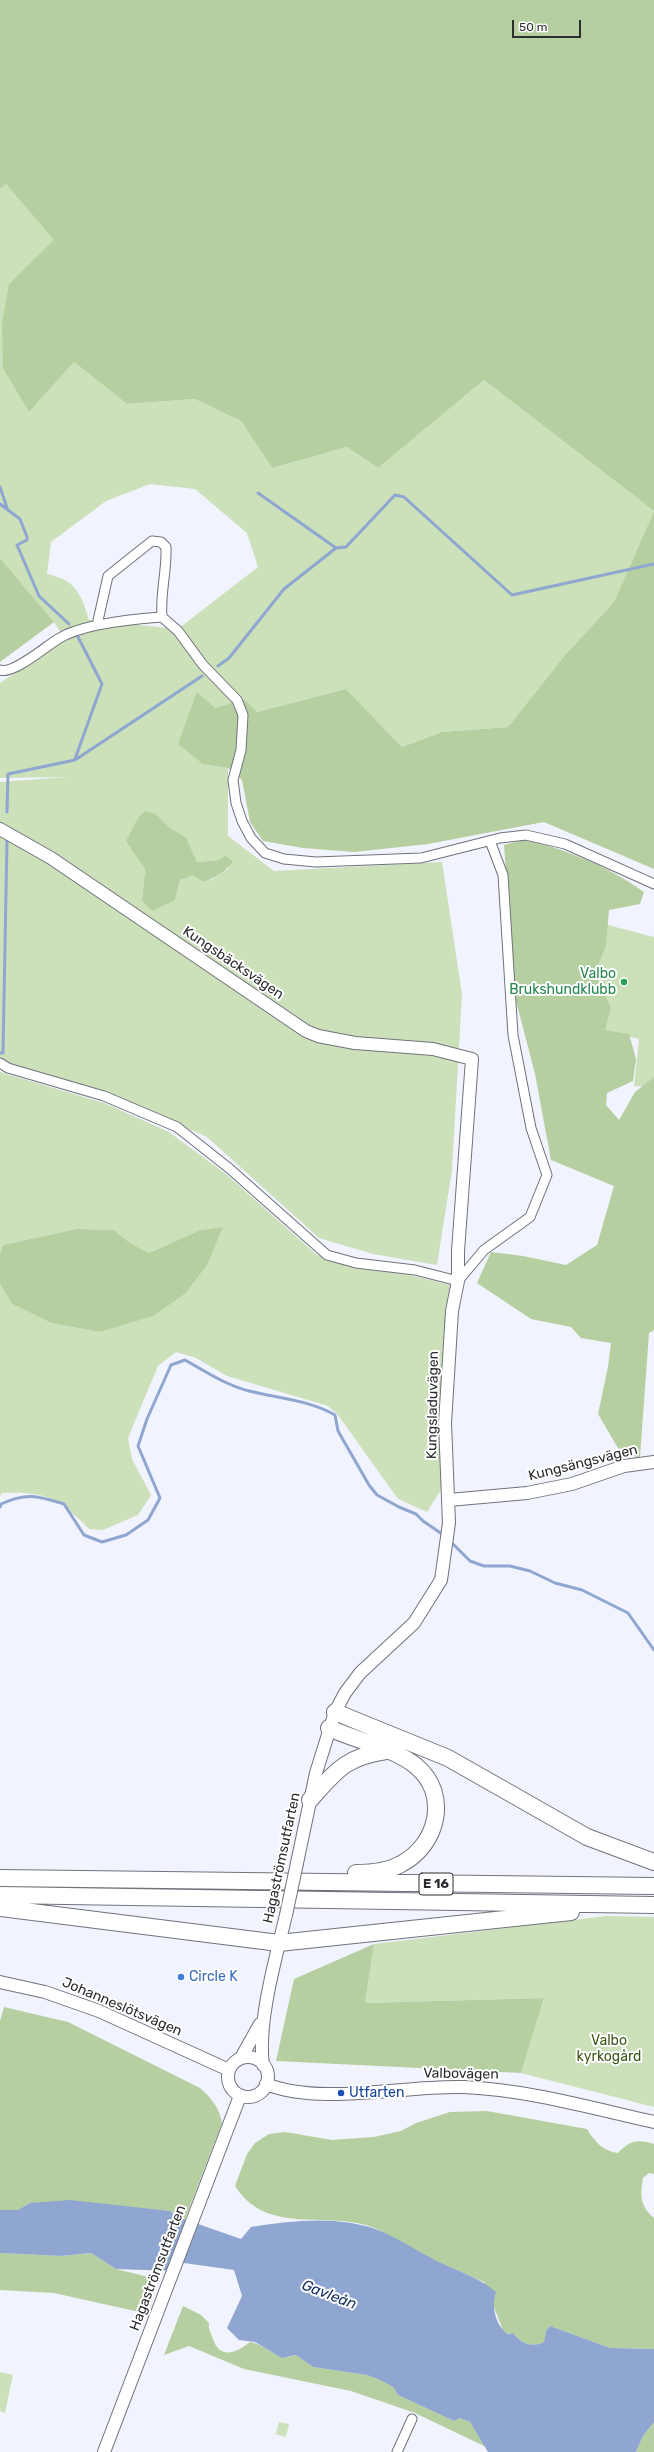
<!DOCTYPE html>
<html>
<head>
<meta charset="utf-8">
<style>
  body { margin:0 }
  #map { position:relative; width:654px; height:2452px; overflow:hidden; background:#f1f3fe; font-family:Rubik,sans-serif }
  canvas { display:block }
  .scale { position:absolute; left:512px; top:20px; width:69px; height:18px; box-sizing:border-box; border:2px solid #2c2d31; border-top:0; padding-left:5px; font-size:12px; line-height:14px; white-space:nowrap; color:#2c2d31; -webkit-text-stroke:3px #fff; paint-order:stroke }
</style>
</head>
<body>
<div id="map">
<canvas width="654" height="2452"></canvas>
<div class="scale">50 m</div>
</div>
<script>
const ctx = document.querySelector('canvas').getContext('2d');
ctx.lineJoin = 'round';
function paint(path, color) { ctx.fillStyle = color; ctx.fill(path, 'evenodd'); }
function strokePath(path, color, width, dash) { ctx.strokeStyle = color; ctx.lineWidth = width; ctx.lineCap = dash ? 'butt' : 'round'; ctx.setLineDash(dash || []); ctx.stroke(path); }
function label(font, color, halo, rows, align = 'center') {
  ctx.font = font + ' Rubik,sans-serif'; ctx.lineWidth = 4; ctx.setLineDash([]); ctx.textBaseline = 'middle'; ctx.strokeStyle = halo; ctx.fillStyle = color; for (const [text, x, y, turn = 0] of rows) {
    ctx.save(); ctx.translate(x, y); ctx.rotate((+turn || 0) * Math.PI / 180); ctx.textAlign = isNaN(turn) ? turn : align; if (halo) ctx.strokeText(text, 0, 0); ctx.fillText(text, 0, 0); ctx.restore();
  }
}
paint(new Path2D(`
  M6,184l49,56 -46,44 20,128 45,-50 53,42 68,-5 46,22 31,47 75,-21 31,21 106,-88 170,131 -40,91 -49,53 -57,72 -66,5 -40,15 -56,-58 -89,23 -13,-13 -29,9 -12,56 25,4v68l46,35 168,-9 20,132 -10,176 -15,95 -64,-11 -54,-16 -112,-101 -108,-48 -92,-26 -7,-5v-276l67,-5 -67,1v-95l65,-43 -11,-18 -54,-64v-369zM150,484l45,5 52,44 11,34 -80,62 -89,-9c-8,-26 -13,-40 -42,-46l4,-32 55,-41zM156,814l14,14 16,9 11,25 22,-2 10,8 -16,11 -10,3 -10,-8 -13,6 -5,20 -33,1 3,-32z
  M600,923l54,14v150l-20,-1 5,-47 -51,-13z
  M0,1072l104,31 65,29 58,43 90,80 37,13 56,7 44,11 -9,197 -18,29 -29,-13 -60,-84 -10,-9 -101,-30 -31,-18 -20,-6 -18,14 -30,72 4,21 19,36 -13,20 -35,15 -14,-1c-30,-31 -43,-38 -87,-36l-2,3v-212l12,20 39,19 48,9 87,-39 22,-29 15,-37 -23,3 -51,23 -19,-10 -16,-13 -38,-1 -73,16 -3,8z
  M606,1916l48,1v190l-133,-34 23,-75 -179,5 9,-59z
  M0,2372l13,3 -8,38 -5,-2z
  M279,2422l10,2 -3,13 -10,-3z`), '#cce0ba');
paint(new Path2D(`
  M0,0h654v869l-110,-47 -116,22 -74,8 -51,-4 -40,-7 -13,-19 -8,-42 -14,-12 -25,-4 -25,-20 19,-52 18,16 29,-9 13,13 89,-23 56,58 40,-15 66,-5 57,-72 49,-53 40,-91 -170,-131 -106,88 -31,-21 -75,21 -31,-47 -46,-22 -68,5 -53,-42 -45,50 -26,-44 -1,-44 7,-40 45,-44 -48,-56 -6,5z
  M0,558l54,64 -54,40z
  M145,811l11,3 14,14 16,9 11,25 22,-2 6,-4 8,5c-7,11 -18,17 -30,21l-10,-7 -13,5 -5,20 -22,11 -11,-10 3,-32 -19,-28 12,-23z
  M526,839c42,12 82,27 118,53l-4,12 -31,6 -3,35 -11,28 16,35 -6,22 24,4 7,25 -3,22 -26,12 -1,12 13,15 16,-28 19,-15v253l-5,3 -9,124 -18,-2 -24,-41 10,-47 3,-24 -30,-5 -10,-11 -40,-8 -54,-36 14,-31 32,4 43,9 31,-20 17,-59 -63,-26 -16,-86 -20,-77 -11,-152z
  M223,1227l-15,37 -22,29 -33,23 -54,16 -48,-9 -39,-19 -12,-20v-31l3,-8 73,-16 38,1 16,13 19,10 51,-23z
  M374,1944l-9,59 179,-5 -23,75 -245,-12 18,-82z
  M4,2007l64,15 132,66c12,11 19,19 22,35l-37,96 -15,-8 -140,-8 -12,7h-18v-189z
  M487,2111l100,18c8,13 16,22 31,24 12,-13 20,-14 36,-9v30l-5,-1 -6,5c-3,18 -3,28 11,40v131l-44,-1 -60,-22 -4,5 -2,11c-12,6 -22,2 -31,-9l-5,1 -5,-4 -19,-48c-21,-9 -43,-19 -64,-29 -20,-11 -40,-26 -63,-30 -43,-8 -93,8 -122,-37l12,-32 8,-11 14,-9 16,-2 47,8 42,-3 27,-6 15,-8 34,-11z
  M0,2253l61,3 30,-3 25,16 41,10 -13,34 -90,-20 -54,-3z
  M183,2306l18,9 8,8c-1,6 2,10 4,16 7,21 23,14 37,3 17,3 28,20 46,13l17,12 54,8 13,5 13,7 5,8 56,26 6,-3 10,4 16,25 -71,-34 -64,-22 -107,-22 -55,-23 -25,9z
  M654,2422v30h-18l7,-16z`), '#b6cfa0');
paint(new Path2D(`
  M70,2200l100,11 8,6 63,22 10,-12c42,-7 92,-12 132,5 18,8 36,20 54,29 20,10 42,16 59,31 -5,13 -1,33 12,42l5,-1c9,11 19,15 31,9l2,-11 4,-5 60,22 44,1v73l-11,14 -7,16h-148l-18,-30 -10,-4 -6,3 -56,-26 -5,-8 -13,-7 -13,-5 -54,-8 -17,-12 -14,3 -27,-16 -16,-2 -12,-12 15,-32 -8,-26 -57,-8 -4,9 -57,-2 -25,-16 -30,3 -61,-3v-43h18l12,-7z`), '#8fa6d1');
strokePath(new Path2D(`
  M0,487l7,21
  M258,493l78,55
  M0,504l20,15 7,18v3l-10,5 22,51 30,28
  M218,666l11,-8 55,-69 52,-41 10,-1 49,-52 9,2 108,98 142,-31
  M75,759l27,-75 -25,-49
  M7,812l1,-38 67,-14 127,-84
  M0,1053h3l4,-213
  M0,1507l1,-3c26,-12 37,-8 63,0l20,31 18,7 24,-7 22,-15 12,-22 -22,-52 9,-27 24,-54 14,-5c21,12 41,25 64,31 28,7 60,9 86,24l3,16 31,54 8,10 22,12 17,7 7,7 22,15
  M450,1541l20,20 14,5h26l20,5 25,12 27,7 46,23 26,37`), '#8fa6d1', 3);
const street = new Path2D(`
  M97,625l11,-49 44,-35 9,1 5,5c1,24 -6,46 -4,70
  M0,670c13,5 46,-24 58,-31 23,-15 76,-20 104,-22l16,14 25,34 34,35 6,15 -2,35 -8,30 3,23 6,18 9,17 14,15 19,6 32,3 105,-4 79,-20 26,-3 39,9 89,40
  M0,1063l8,5 96,28 73,31 53,42 97,86 29,8 59,7 43,11 26,-31 46,-33 17,-42 -16,-47 -18,-93 -10,-160 -13,-34
  M397,2452l15,-33`);
const secondary = new Path2D(`
  M0,829l51,29 255,173 12,5 37,7 78,6 39,10 -14,192v30l-6,30 -7,112 4,100 -8,57 -27,43 -54,50 -15,20 -10,19 -19,61 -19,90
  M449,1500l78,-7 45,-9 52,-18 30,-4
  M0,1982l45,10 54,19 130,59
  M228 2077a20 20 0 1 1 40 0a20 20 0 1 1-40 0Z
  M241,2058l19,-34
  M263,2065c-6,-42 13,-108 23,-150
  M266,2084c56,22 137,1 198,3 65,3 127,21 190,35
  M104,2452l136,-356`);
const highway = new Path2D(`
  M335,1712l113,46 139,79 67,25
  M329,1728c26,12 65,20 87,38 34,28 22,79 -15,98 -14,8 -30,9 -45,9
  M310,1800c26,-29 35,-43 76,-49
  M0,1878l654,8
  M0,1895l654,10
  M0,1908l279,35 292,-31`);
strokePath(street, '#70727c', 11);
strokePath(secondary, '#70727c', 14);
strokePath(highway, '#70727c', 18);
strokePath(street, '#fff', 9);
strokePath(secondary, '#fff', 12);
strokePath(highway, '#fff', 16);
const secondaryBridge = new Path2D(`
  M286,1915l11,-52`);
strokePath(secondaryBridge, '#70727c', 14, []);
strokePath(secondaryBridge, '#fff', 12);
for (const [x, y, r, color] of [
  [624,982,4,"#2e9e5b"],
  [181,1977,4,"#3f7fe0"],
  [341,2093,4,"#1a4fb4"]
]) { const dot = new Path2D(); dot.arc(x, y, r, 0, 2 * Math.PI); ctx.fillStyle = color; ctx.fill(dot); strokePath(dot, '#fff', 1.5); }
for (const [x, y, w] of [
  [436,1884,34]
]) { const box = new Path2D(); box.roundRect(x - w / 2, y - 11, w, 22, 3); ctx.fillStyle = '#fff'; ctx.fill(box); strokePath(box, '#2c2d31', 1); }
label('bold 13px', '#2c2d31', null, [
  ["E 16",436,1884]
]);
label('14px', '#2c2d31', '#fff', [
  ["Kungsbäcksvägen",233,963,34],
  ["Kungsladuvägen",433,1405,-89],
  ["Kungsängsvägen",583,1463,-14],
  ["Hagaströmsutfarten",282,1858,-78],
  ["Johanneslötsvägen",122,2007,23],
  ["Valbovägen",461,2074,1],
  ["Hagaströmsutfarten",158,2268,-69]
]);
label('14px', '#27864d', '#fff', [
  ["Valbo",616,974],
  ["Brukshundklubb",616,990]
], 'right');
label('14px', '#366cbe', '#fff', [
  ["Circle K",189,1977]
], 'left');
label('14px', '#3c5917', '#fff', [
  ["Valbo",609,2041],
  ["kyrkogård",609,2057]
]);
label('14px', '#164399', '#fff', [
  ["Utfarten",349,2093]
], 'left');
label('italic 15px', '#183166', '#fff', [
  ["Gavleån",329,2295,21]
]);
</script>
</body>
</html>
